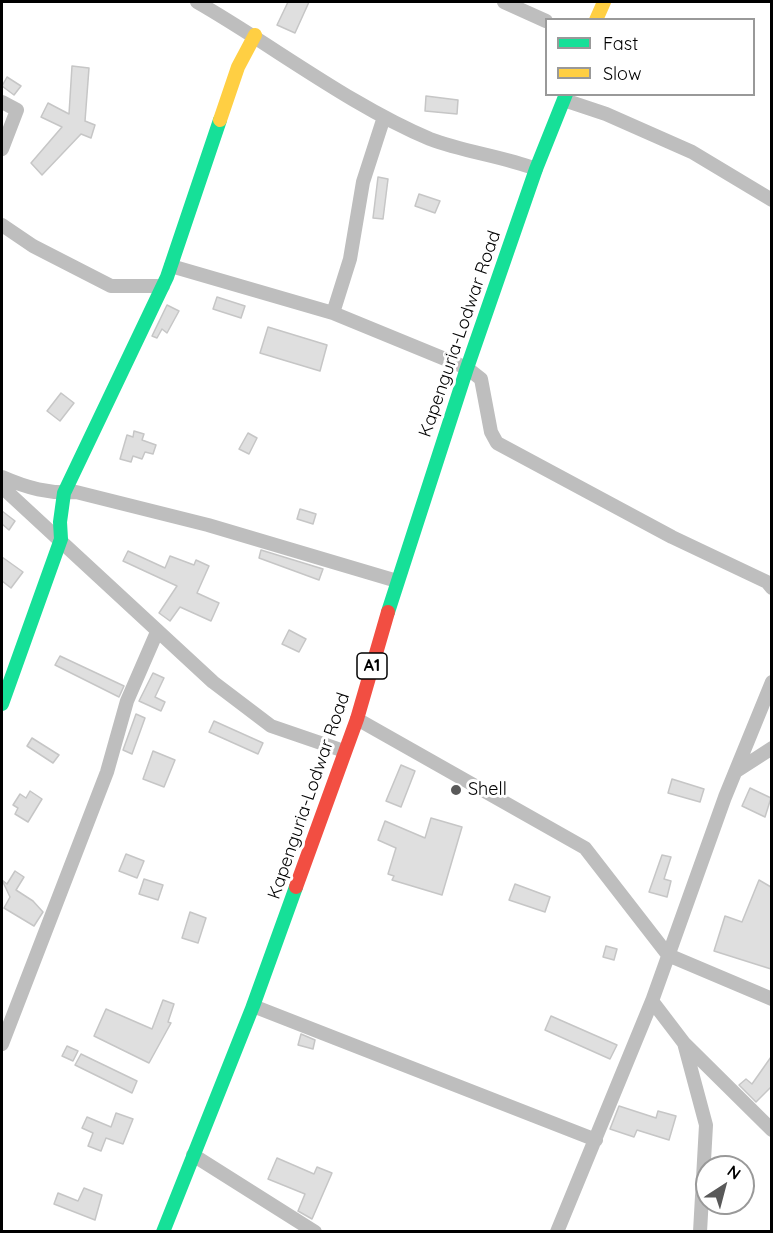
<!DOCTYPE html>
<html>
<head>
<meta charset="utf-8">
<style>
  body { margin:0 }
  #map { position:relative; width:773px; height:1233px; overflow:hidden; background:#fff; font-family:Quicksand,sans-serif }
  canvas { display:block }
  .frame { position:absolute; inset:0; border:3px solid #000; pointer-events:none }
  .legend { position:absolute; left:545px; top:18px; width:210px; height:78px; box-sizing:border-box; background:#fff; border:2px solid #999; margin:0; padding:8px 10px; list-style:none; font-size:18px; color:#000 }
  .legend li { display:flex; align-items:center; gap:12px; height:30px }
  .legend b { width:30px; border:2px solid #999 }
  .north { position:absolute; left:695px; top:1155px; width:60px; height:60px; box-sizing:border-box; background:#fff; border:2px solid #999; border-radius:50%; rotate:36deg; font-size:16px; font-weight:700; line-height:24px; text-align:center; color:#000 }
  .north::after { content:''; display:block; margin:auto; width:21px; height:27px; background:#595959; clip-path:polygon(50% 0,100% 100%,50% 72%,0 100%) }
</style>
</head>
<body>
<div id="map">
<canvas width="773" height="1233"></canvas>
<div class="frame"></div>
<ul class="legend">
<li><b style="height:8px;background:#16e098"></b>Fast</li>
<li><b style="height:8px;background:#ffcf43"></b>Slow</li>
</ul>
<div class="north">N</div>
</div>
<script>
const ctx = document.querySelector('canvas').getContext('2d');
ctx.lineJoin = 'round';
function paint(path, color) { ctx.fillStyle = color; ctx.fill(path, 'evenodd'); }
function strokePath(path, color, width, dash) { ctx.strokeStyle = color; ctx.lineWidth = width; ctx.lineCap = dash ? 'butt' : 'round'; ctx.setLineDash(dash || []); ctx.stroke(path); }
function label(font, color, halo, rows, align = 'center') {
  ctx.font = font + ' Quicksand,sans-serif'; ctx.lineWidth = 6; ctx.setLineDash([]); ctx.textBaseline = 'middle'; ctx.strokeStyle = halo; ctx.fillStyle = color; for (const [text, x, y, turn = 0] of rows) {
    ctx.save(); ctx.translate(x, y); ctx.rotate((+turn || 0) * Math.PI / 180); ctx.textAlign = isNaN(turn) ? turn : align; if (halo) ctx.strokeText(text, 0, 0); ctx.fillText(text, 0, 0); ctx.restore();
  }
}
const building = new Path2D(`
  M288,2h21l-14,31 -18,-8z
  M72,66l17,2 -4,53 10,4 -4,13 -10,-4 -39,41 -11,-12 31,-36 -21,-10 7,-14 21,11z
  M7,77l14,9 -7,9 -12,-9z
  M426,96l32,4 -1,14 -32,-3z
  M378,177l10,2 -5,40 -10,-1z
  M419,194l21,7 -5,12 -20,-7z
  M217,297l28,9 -4,12 -28,-9z
  M167,305l12,6 -12,22 -5,-4 -5,9 -5,-2z
  M268,327l59,18 -7,26 -60,-18z
  M61,393l13,10 -14,18 -13,-10z
  M134,431l10,3 -2,6 14,5 -3,9 -8,-2 -3,7 -9,-3 -2,6 -11,-3 7,-24 6,2z
  M248,433l9,5 -8,16 -10,-5z
  M300,509l16,5 -3,10 -16,-5z
  M2,511l13,10 -6,9 -7,-6z
  M261,550l62,19 -4,11 -60,-22z
  M128,551l37,17 5,-12 24,9 2,-5 13,6 -12,27 22,10 -8,18 -31,-14 -10,14 -11,-8 18,-27 -54,-25z
  M2,557l21,15 -12,16 -9,-7z
  M289,630l17,9 -7,13 -17,-8z
  M60,656l64,30 -5,11 -64,-32z
  M153,673l11,5 -9,19 10,5 -4,9 -22,-10z
  M136,714l9,4 -13,36 -9,-4z
  M214,721l49,22 -5,11 -49,-22z
  M32,738l27,17 -6,8 -26,-17z
  M153,751l22,9 -11,27 -21,-8z
  M401,765l14,6 -14,36 -15,-6z
  M672,779l32,10 -4,13 -32,-9z
  M750,788l21,10 -6,19 -23,-11z
  M30,791l12,8 -14,23 -13,-8 3,-6 -5,-3 7,-11 6,4z
  M431,818l31,9 -20,68 -50,-15 2,-4 -6,-2 8,-26 -18,-8 7,-19 40,17z
  M126,854l18,7 -7,17 -18,-7z
  M662,855l9,2 -7,22 7,2 -4,16 -18,-5z
  M15,871l9,6 -8,13 17,11 10,11 -9,14 -30,-18 6,-11 -8,-17 5,4z
  M144,879l19,6 -5,15 -19,-6z
  M759,880l12,7v82l-57,-18 11,-35 17,6z
  M515,884l35,13 -5,15 -36,-12z
  M190,912l16,6 -8,25 -16,-5z
  M606,946l11,3 -3,11 -11,-3z
  M163,1000l11,4 -6,18 3,1 -22,40 -55,-27 12,-27 46,20z
  M551,1016l66,29 -7,14 -65,-29z
  M301,1034l14,6 -2,9 -15,-4z
  M67,1046l11,5 -5,10 -11,-5z
  M81,1054l56,27 -5,12 -57,-28z
  M771,1057v30l-15,15 -17,-17 7,-6 6,5z
  M619,1106l37,12 2,-7 18,5 -7,24 -32,-10 -3,7 -24,-8z
  M116,1113l17,6 -10,25 -17,-6 -5,13 -13,-5 5,-13 -11,-5 5,-11 24,10z
  M277,1158l37,16 3,-7 15,6 -20,46 -14,-8 7,-17 -37,-15z
  M84,1188l18,7 -7,25 -41,-16 4,-11 20,8z`);
paint(building, '#dfdfdf');
strokePath(building, '#c6c6c6', 1.5);
strokePath(new Path2D(`
  M197,2c75,43 154,104 233,137 34,13 72,17 106,30
  M504,2l42,19
  M564,100l42,14 86,38 80,48
  M2,102l15,8 -15,39
  M2,225l31,21 78,40h52
  M171,266l162,47 134,55 14,11 10,53 6,11 175,94 95,45 5,6
  M333,313l17,-54 13,-77 21,-65
  M2,477c25,11 47,17 74,15l132,33 189,56
  M2,487l211,195 58,44 73,25
  M357,719l228,129 83,107 104,44
  M735,772l37,-24
  M652,1001l32,42 88,87
  M253,1006l343,134
  M684,1043l22,82 -6,107
  M2,1044l105,-272 20,-71 30,-69
  M193,1155l122,77
  M557,1232l95,-231 73,-204 47,-115`), '#bebebe', 14);
strokePath(new Path2D(`
  M388,612l79,-244 69,-199 30,-75
  M2,704l59,-165 -1,-17 4,-29 103,-216 53,-157
  M163,1232l90,-226 43,-119`), '#16e098', 14);
strokePath(new Path2D(`
  M596,20l8,-18
  M220,120l18,-53 17,-32`), '#ffcf43', 14);
strokePath(new Path2D(`
  M296,887l61,-168 31,-107`), '#f24e42', 14);
for (const [x, y, r, color] of [
  [456,790,6,"#595959"]
]) { const dot = new Path2D(); dot.arc(x, y, r, 0, 2 * Math.PI); ctx.fillStyle = color; ctx.fill(dot); strokePath(dot, '#fff', 2); }
for (const [x, y, w] of [
  [372,666,30]
]) { const box = new Path2D(); box.roundRect(x - w / 2, y - 13, w, 26, 4.5); ctx.fillStyle = '#fff'; ctx.fill(box); strokePath(box, '#000', 1.5); }
label('bold 16px', '#000', null, [
  ["A1",372,666]
]);
label('18px', '#000', '#fff', [
  ["Kapenguria-Lodwar Road",460,334,-71],
  ["Kapenguria-Lodwar Road",309,796,-71]
]);
label('18px', '#000', '#fff', [
  ["Shell",468,790]
], 'left');
</script>
</body>
</html>
